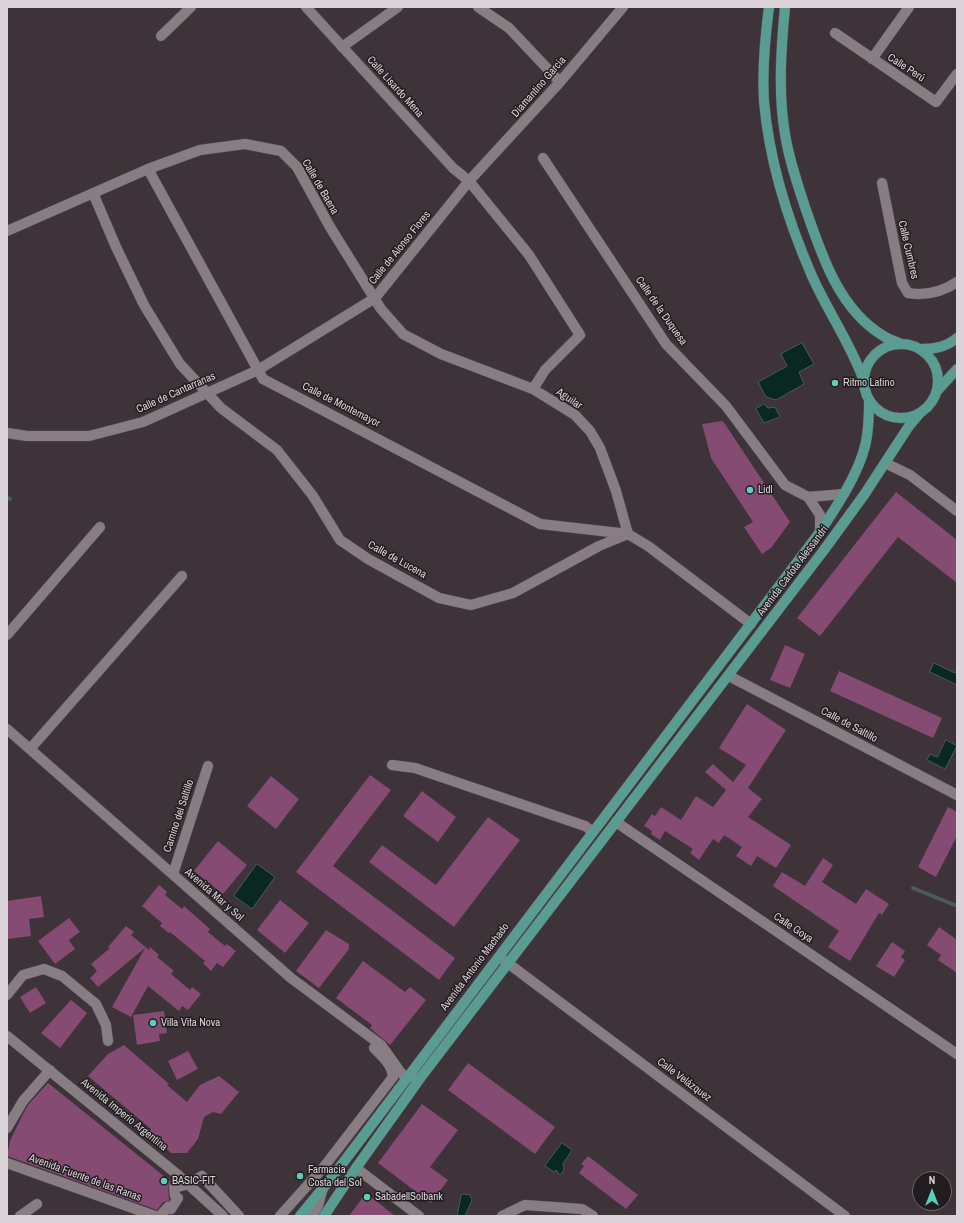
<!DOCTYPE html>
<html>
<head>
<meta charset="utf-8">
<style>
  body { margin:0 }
  #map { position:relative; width:964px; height:1223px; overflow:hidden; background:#3d3339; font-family:"Archivo Narrow",sans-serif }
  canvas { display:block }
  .frame { position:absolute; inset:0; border:8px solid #dad4d8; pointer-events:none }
  .north { position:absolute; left:912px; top:1171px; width:40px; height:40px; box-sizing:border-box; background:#211c1f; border:1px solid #6b6669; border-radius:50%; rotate:0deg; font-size:11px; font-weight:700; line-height:16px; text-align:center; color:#dad4d8 }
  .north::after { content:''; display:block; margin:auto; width:14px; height:18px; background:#5dceb9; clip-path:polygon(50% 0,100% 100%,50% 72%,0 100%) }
</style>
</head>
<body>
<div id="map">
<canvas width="964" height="1223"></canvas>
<div class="frame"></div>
<div class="north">N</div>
</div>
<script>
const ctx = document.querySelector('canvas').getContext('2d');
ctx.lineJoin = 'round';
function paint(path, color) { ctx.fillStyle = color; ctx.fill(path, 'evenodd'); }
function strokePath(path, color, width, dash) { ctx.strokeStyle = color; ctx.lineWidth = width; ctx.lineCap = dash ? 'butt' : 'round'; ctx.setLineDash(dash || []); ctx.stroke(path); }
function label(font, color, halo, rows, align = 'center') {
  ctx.font = font + ' "Archivo Narrow",sans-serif'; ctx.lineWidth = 3; ctx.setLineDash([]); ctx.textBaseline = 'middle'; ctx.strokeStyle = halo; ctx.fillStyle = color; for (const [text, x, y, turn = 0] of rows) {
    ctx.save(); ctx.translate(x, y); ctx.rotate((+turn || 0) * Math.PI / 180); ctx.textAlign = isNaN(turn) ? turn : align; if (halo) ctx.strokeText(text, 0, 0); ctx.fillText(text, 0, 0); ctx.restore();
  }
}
const water = new Path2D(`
  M802,343l12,21 -15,8 5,12 -28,16 -10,-3 -8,-15 29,-16 -6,-12z
  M764,404l4,4 7,-1 5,10 -16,6 -8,-14z
  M934,663l21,10 2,-3v15l-27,-13z
  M946,740l11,6 -12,23 -18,-9 3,-6 7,3z
  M257,864l18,13 -23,32 -18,-13z
  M562,1143l10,7 -9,14 1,6 -4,5 -4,-5 -2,2 -9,-6z
  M463,1194l7,1 2,5 -7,16h-8l4,-20z`);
paint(water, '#092823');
strokePath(water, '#485c59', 1);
strokePath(new Path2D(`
  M7,498l3,1
  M913,888l44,18`), '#485c59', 4);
paint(new Path2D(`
  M723,421l67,101 -19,26 -9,6 -18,-27 9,-5 -42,-64 -9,-34z
  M896,492l61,48v43l-59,-46 -78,99 -23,-18z
  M785,645l20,9 -15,34 -20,-8z
  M839,671l103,47 -9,20 -103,-47z
  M747,704l39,26 -38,58 14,11 -14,18 43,28 -15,23 -19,-12 -6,10 -15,-10 6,-9 -18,-12 -5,8 -6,-4 -14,21 -9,-7 3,-4 -28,-18 -5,9 -9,-6 1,-3 -8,-5 8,-12 3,2 6,-9 20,13 15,-24 17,11 13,-17 -21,-18 8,-8 20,18 13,-17 -27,-17z
  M370,775l21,15 -58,76 122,92 -16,22 -143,-108z
  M271,776l28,23 -23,30 -29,-23z
  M422,791l34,26 -18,25 -35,-26z
  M948,807l9,5v24l-21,41 -18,-10z
  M488,817l32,23 -66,87 -85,-65 13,-17 54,40z
  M218,841l29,24 -24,29 -29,-23z
  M823,858l10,7 -11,17 34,22 10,-15 23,15 -7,11 -3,-2 -29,48 -22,-14 11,-16 -66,-45 9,-14 23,14z
  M159,885l8,7 -2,3 17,14 2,-3 26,23 -2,3 17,14 2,-2 9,7 -13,16 -6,-4 -6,8 -8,-8 2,-2 -35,-29 -1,1 -9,-7 2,-3 -20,-17z
  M41,896l3,21 -15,2 2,17 -24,3v-38z
  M280,900l29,23 -24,30 -28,-23z
  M69,918l11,14 -11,8 6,9 -20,15 -17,-23z
  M126,926l8,6 -3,3 18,15 1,-3 9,8 -2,2 17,14 -3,3 19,16 2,-3 9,7 -13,16 -6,-4 -3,5 -31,-25 -17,31 -19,-10 33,-59 -47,39 -8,-9 7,-7 -6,-7 19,-16 -2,-1z
  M939,927l18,13v33l-19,-13 3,-5 -14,-10z
  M326,930l23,14v5l-30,39 -23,-17z
  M892,942l13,9 -4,6 4,3 -11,17 -18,-11z
  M363,961l42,31 5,-5 16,13 -36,45 -20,-17 2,-3 -36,-27z
  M36,987l10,16 -16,10 -10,-16z
  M71,1000l16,13 -27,35 -19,-15z
  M164,1011l3,22 -8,1 1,7 -23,4 -4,-30z
  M124,1045l45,39 -2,1 20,17 13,-17 19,-9 20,16 -18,22 -8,-2 -9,5 -6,22 -11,14h-16l-22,-21 2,-3 -63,-53 20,-22z
  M188,1051l10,18 -21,11 -9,-19z
  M468,1063l87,64 -20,27 -87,-64z
  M48,1083l122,98 1,1 -3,6 1,13 -6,1 -6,8 -150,-54 3,-15 12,-25 6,-11z
  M422,1104l36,26 -28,37 18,13 -17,23 -53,-40z
  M588,1156l50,39 -12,14 -47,-36 5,-7 -3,-2z
  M366,1193l29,23h-46z`), '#854b73');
const minor = new Path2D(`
  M306,7l147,161 16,13 60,74 51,80 -35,35 -12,19
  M478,7l31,21 51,54
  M835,33l101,69 21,-28
  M161,36l30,-29
  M342,47l56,-40
  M872,59l37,-52
  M543,158l123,186 60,62 59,79 23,12 36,-3
  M148,169l115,210 277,145 88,10
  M882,183l20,100 6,10c18,3 34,-1 49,-11
  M93,193l23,54 28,58 36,59 41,44 56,42 36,46 27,44 28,19 71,39 32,7 42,-12 86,-47 29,-12
  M7,231l141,-62 52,-19 45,-6 36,7 16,16 33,60 51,82 22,25 38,20 92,35 42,26 15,16 10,17 16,43 12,43 20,12 103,78
  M7,433l20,3h62l54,-14 115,-52 117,-72 94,-117 91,-99 63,-75
  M885,463l25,12 47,36
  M808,497l12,18v17
  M7,635l93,-108
  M729,676l228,119
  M7,729l284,249 90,67 20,28 5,4h9
  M30,749l152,-173
  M392,765l23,3 170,58 7,5
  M616,822l341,232
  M173,874l35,-108
  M501,958l344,258
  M7,995l16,-20 21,-6 18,7 34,28 10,21 2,16
  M7,1036l171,139 45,41
  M7,1128l16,-27 27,-31
  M7,1163l148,53
  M356,1168l63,48
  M20,1216l17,-12
  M160,1216l8,-9 3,2 7,-11 -3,-2 -1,-8 15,-4 13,-8 37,40
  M280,1216l43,-48 70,-91c-1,-12 -11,-21 -19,-29
  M312,1216l6,-10 5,-18
  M502,1216l23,-11 57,4 11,7`);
const major = new Path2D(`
  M769,7c-4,31 -7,63 -5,94 5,59 24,120 48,175 16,36 39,68 52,105
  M785,7c-4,42 -7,86 0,127 4,25 12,49 20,73 16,46 33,101 77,128 5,4 13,6 19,9
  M864 381a37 37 0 1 1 74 0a37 37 0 1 1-74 0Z
  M921,349c14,0 25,-2 36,-11
  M937,391l20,-22
  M300,1216l33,-40 487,-644c17,-27 37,-55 45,-86 4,-15 4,-31 4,-46
  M324,1216l32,-48 65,-91 403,-527 40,-55 45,-69 11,-13`);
strokePath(minor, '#574f54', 11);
strokePath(major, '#574f54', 11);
strokePath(minor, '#897d84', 10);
strokePath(major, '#5a9c92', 10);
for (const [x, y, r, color] of [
  [835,383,4,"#5dceb9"],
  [750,490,4,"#5dceb9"],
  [153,1023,4,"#5dceb9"],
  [300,1176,4,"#5dceb9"],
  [164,1181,4,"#5dceb9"],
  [367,1197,4,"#5dceb9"]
]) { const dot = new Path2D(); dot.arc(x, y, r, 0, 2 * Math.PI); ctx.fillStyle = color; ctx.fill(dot); strokePath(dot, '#211c1f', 1.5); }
label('11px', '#dad4d8', '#211c1f', [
  ["Calle Perú",906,68,33],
  ["Calle Lisardo Mena",395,87,48],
  ["Diamantino Garcia",539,87,-49],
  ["Calle de Baena",320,187,60],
  ["Calle de Alonso Flores",400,248,-51],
  ["Calle Cumbres",908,250,77],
  ["Calle de la Duquesa",661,311,55],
  ["Calle de Cantarranas",176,393,-24],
  ["Aguilar",569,399,34],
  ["Calle de Montemayor",341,405,27],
  ["Calle de Lucena",397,560,29],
  ["Avenida Carlota Alessandri",793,571,-53],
  ["Calle de Saltillo",849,725,28],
  ["Camino del Saltillo",179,816,-72],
  ["Avenida Mar y Sol",214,895,41],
  ["Calle Goya",793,928,34],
  ["Avenida Antonio Machado",475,967,-53],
  ["Calle Velázquez",684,1080,37],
  ["Avenida Imperio Argentina",124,1115,39],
  ["Avenida Fuente de las Ranas",85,1178,20]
]);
label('11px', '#dad4d8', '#211c1f', [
  ["Ritmo Latino",843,383],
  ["Lidl",758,490],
  ["Villa Vita Nova",161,1023],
  ["Farmacia",308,1170],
  ["Costa del Sol",308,1183],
  ["BASIC-FIT",172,1181],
  ["SabadellSolbank",375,1197]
], 'left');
</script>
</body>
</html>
